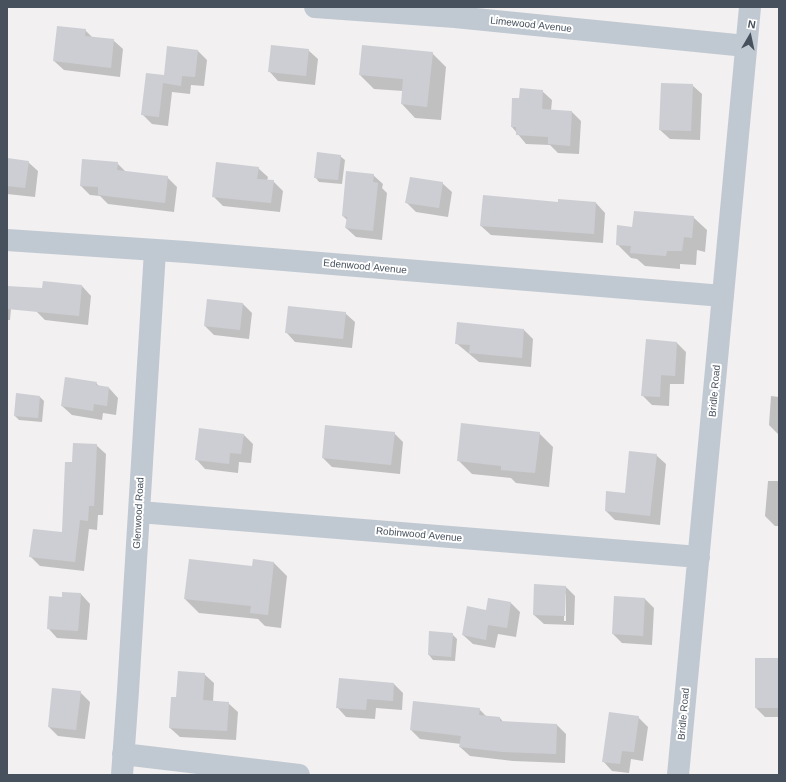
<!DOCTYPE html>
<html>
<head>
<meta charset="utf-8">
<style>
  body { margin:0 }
  #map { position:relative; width:786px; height:782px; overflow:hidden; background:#f2f0f0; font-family:Arial,sans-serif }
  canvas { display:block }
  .frame { position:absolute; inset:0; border:8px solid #47515d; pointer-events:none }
  .north { position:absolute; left:730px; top:16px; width:40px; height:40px; -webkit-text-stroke:3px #fff; paint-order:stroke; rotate:9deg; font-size:11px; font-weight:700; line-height:16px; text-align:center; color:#47515d }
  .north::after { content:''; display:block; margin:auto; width:14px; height:18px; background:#47515d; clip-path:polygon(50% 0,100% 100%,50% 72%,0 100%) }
</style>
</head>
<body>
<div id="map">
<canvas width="786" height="782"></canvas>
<div class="frame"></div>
<div class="north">N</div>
</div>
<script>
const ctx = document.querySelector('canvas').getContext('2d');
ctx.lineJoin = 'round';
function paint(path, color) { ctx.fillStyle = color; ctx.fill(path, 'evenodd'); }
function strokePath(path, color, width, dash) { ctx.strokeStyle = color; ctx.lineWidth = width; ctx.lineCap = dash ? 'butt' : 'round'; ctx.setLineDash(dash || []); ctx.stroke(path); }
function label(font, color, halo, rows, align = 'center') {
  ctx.font = font + ' Arial,sans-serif'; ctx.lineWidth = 4; ctx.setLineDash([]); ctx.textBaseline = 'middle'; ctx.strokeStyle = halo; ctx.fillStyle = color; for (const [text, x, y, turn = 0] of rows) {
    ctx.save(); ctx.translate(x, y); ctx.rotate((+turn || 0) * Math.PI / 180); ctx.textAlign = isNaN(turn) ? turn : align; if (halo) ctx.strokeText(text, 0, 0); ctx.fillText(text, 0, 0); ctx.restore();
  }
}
paint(new Path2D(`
  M85,30l8,8 20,2 10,9 -3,28 -56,-7 -10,-9z
  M308,50l10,9 -3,26 -37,-4 -9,-10z
  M198,51l9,9 -3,26 -13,-1 -1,9 -18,-2 -4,34 -16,-2 -10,-10 23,-38z
  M432,53l14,14 -5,53 -26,-2 -13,-14 1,-13 -29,-2 -14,-14z
  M692,85l10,9 -2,46 -30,-1 -10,-9z
  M542,91l10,9 -1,11 21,1 9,9 -2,33 -21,-1 -8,-8 -24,-1 -14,-17 8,-28z
  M340,156l5,4 -3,24 -23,-2 -4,-5z
  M7,159l21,3 10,9 -3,26 -28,-3z
  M117,163l9,9 41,5 10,10 -3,25 -66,-8 -8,-8 -10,-1 -9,-9z
  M258,168l10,9 -1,4h6l10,10 -3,21 -57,-6 -10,-10z
  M373,175l10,9 -1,4 5,5 -5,47 -26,-3 -10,-9 1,-8 -4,-4z
  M442,183l10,9 -4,25 -32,-5 -10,-10z
  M559,200l37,3 9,10 -2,30 -112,-8 -10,-9 78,-23z
  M693,217l14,13 -2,22 -8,-2 -1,15 -16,-1v5l-35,-3 -8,-7 -6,-1 -14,-14 16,-16z
  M82,286l9,10 -3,29 -43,-5 -9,-9z
  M7,291l5,5 -2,24h-3z
  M243,304l9,9 -3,26 -35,-4 -9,-9z
  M345,313l10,9 -3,26 -57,-6 -9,-10z
  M458,323l66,7 9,9 -2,28 -52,-5 -23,-19z
  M647,340l30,3 9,9 -2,32h-14l-1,22 -17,-1 -10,-10z
  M96,383l4,4 9,1 9,10 -2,17 -13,-2 -1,7 -30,-5 -10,-9z
  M771,396l8,1v38l-10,-10z
  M40,397l4,4 -2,21 -23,-2 -4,-4z
  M394,433l9,9 -3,32 -68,-7 -9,-9z
  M539,433l14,14 -4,40 -33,-4 -5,-5 -39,-4 -14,-14z
  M244,435l9,9 -2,19 -12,-1 -1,11 -33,-4 -9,-10z
  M96,445l10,9 -3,61h-5l-1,15 -8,-1 -5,42 -44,-5 -10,-10 32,-23 11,-70z
  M656,455l10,9 -6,61 -45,-5 -9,-9 20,-17z
  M768,481h11v45h-4l-10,-10z
  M273,562l14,14 -6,52 -16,-2 -7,-7 -59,-6 -14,-14 68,-31z
  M565,586l10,10 -1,29 -30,-1 -10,-9zM564,594h2v27h-2z
  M81,594l9,10 -3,36 -30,-2 -9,-10 15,-30z
  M615,597l30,2 9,9 -2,37 -30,-2 -9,-9z
  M511,603l9,9 -4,25 -18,-3 -3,14 -22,-4 -10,-9 24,-24z
  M452,634l5,5 -2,22 -22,-1 -4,-5z
  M756,659h23v58h-14l-9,-9z
  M204,674l10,9 -1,19 15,1 10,9 -2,28 -56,-3 -10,-9 7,-30z
  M394,684l9,9 -1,17 -26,-2 -1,11 -29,-2 -9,-10z
  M80,692l10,10 -5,37 -27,-3 -9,-9z
  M479,709l8,8 13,1 4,5 53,2 9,9 -1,29 -52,-2 -43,-5 -10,-9 1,-3 -41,-5 -9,-9z
  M638,717l10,10 -5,34 -12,-2 -2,14 -17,-2 -9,-10z`), '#0003');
paint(new Path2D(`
  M57,26l29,3 -1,7 29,3 -3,29 -58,-7z
  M271,45l38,4 -3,27 -38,-4z
  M362,45l71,7 -6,55 -26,-3 2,-25 -44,-4z
  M167,46l31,4 -3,27 -13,-1 -1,10 -18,-3 -4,34 -18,-2 5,-42 18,2z
  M661,83l32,1 -2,47 -32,-1z
  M520,88l23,2 -1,19 30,2 -2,35 -22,-2v-7l-32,-2v-8h-5l1,-29h7z
  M317,152l24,3 -3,25 -24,-2z
  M7,158l22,3 -4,27 -18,-2z
  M82,159l36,3 -1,8 51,6 -3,27 -67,-8v-8l-18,-1z
  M216,162l43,5 -2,12 17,1 -3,23 -59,-6z
  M346,171l28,3 -1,8 5,1 -5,48 -28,-3 2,-11 -5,-1z
  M410,177l33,5 -4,26 -34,-5z
  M483,195l75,7v-3l38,3 -2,32 -114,-8z
  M634,211l60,5 -2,22 -8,-1 -2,14h-15l-1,5 -36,-3 1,-7 -15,-1 1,-20 15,2z
  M43,281l39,4 -3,31 -72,-7v-23l35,2z
  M207,299l36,4 -3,27 -36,-4z
  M288,306l58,6 -3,27 -58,-6z
  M457,322l67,7 -2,29 -53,-5 1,-8 -15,-1z
  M646,339l31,3 -2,34 -14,-1 -1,22 -19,-1z
  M65,377l32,5 -1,3 13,2 -2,19 -13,-2 -1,7 -32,-5z
  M16,393l24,3 -2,22 -24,-2z
  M461,423l79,9 -5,41 -34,-3v-4l-44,-5z
  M325,425l70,7 -4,33 -69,-7z
  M199,428l45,6 -3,20 -11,-1 -1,11 -34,-4z
  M73,443l24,1 -3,62h-5l-1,15 -8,-1 -5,42 -46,-5 4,-28 29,3 3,-70h7z
  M629,451l28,3 -7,62 -45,-5 1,-20 19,2z
  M189,559l63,7 1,-7 21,3 -6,53 -18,-2 1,-7 -67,-7z
  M534,584l32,2 -1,30 -32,-1z
  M62,592l19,1 -3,38 -31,-2 2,-33 13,1z
  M614,596l31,2 -2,38 -31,-2z
  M488,598l23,4 -4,26 -19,-3 -2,15 -24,-5 5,-29 19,4z
  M429,631l24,2 -2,24 -23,-2z
  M755,658h24v50h-24z
  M178,671l27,2 -2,27 26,2 -2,29 -58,-3 2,-31h5z
  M339,678l55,5 -1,18 -26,-2 -1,11 -30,-2z
  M52,688l29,3 -5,39 -28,-3z
  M413,701l67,7 -1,7 21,2v4l57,3 -1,30 -53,-2 -44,-5 2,-11 -51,-6z
  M609,712l30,4 -5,36 -12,-1 -2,13 -18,-2z`), '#ccced4');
strokePath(new Path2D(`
  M315,7l140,10 291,29
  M7,240l179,12 537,44
  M139,512l560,45
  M123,754l176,21
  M122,775l6,-84 27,-440
  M678,775l72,-768`), '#c0c8d2', 22);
label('10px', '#47515d', '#fff', [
  ["Limewood Avenue",531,25,6],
  ["Edenwood Avenue",365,267,5],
  ["Bridle Road",715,391,-85],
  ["Glenwood Road",139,513,-87],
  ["Robinwood Avenue",419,535,5],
  ["Bridle Road",684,714,-85]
]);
</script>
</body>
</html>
